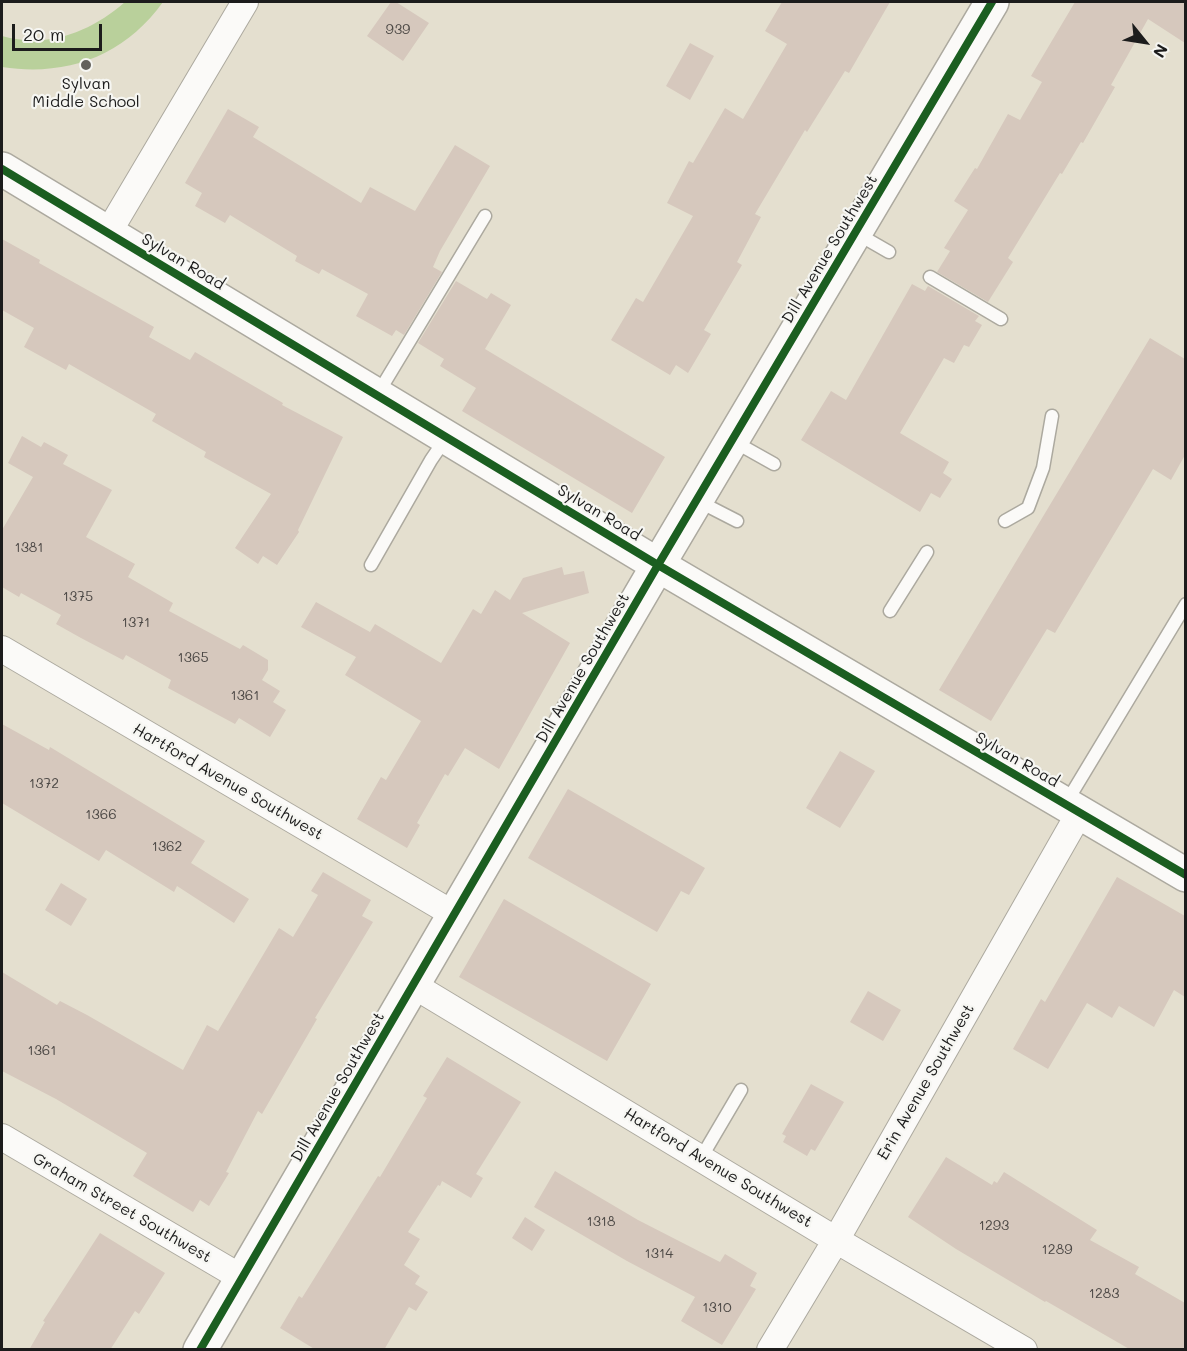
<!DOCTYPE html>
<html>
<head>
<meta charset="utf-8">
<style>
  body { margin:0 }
  #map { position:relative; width:1187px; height:1351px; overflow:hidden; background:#e4dfcf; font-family:Mali,sans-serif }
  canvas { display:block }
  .frame { position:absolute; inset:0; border:3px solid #1c1c1c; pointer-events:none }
  .north { position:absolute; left:1115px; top:12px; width:60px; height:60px; -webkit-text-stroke:4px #f6f6f2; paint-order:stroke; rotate:120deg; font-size:16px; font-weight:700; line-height:24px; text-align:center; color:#1c1c1c }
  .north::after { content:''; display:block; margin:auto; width:21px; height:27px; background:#1c1c1c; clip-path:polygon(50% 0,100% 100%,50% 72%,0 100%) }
  .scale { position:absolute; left:12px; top:24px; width:90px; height:27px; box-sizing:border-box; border:3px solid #1c1c1c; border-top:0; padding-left:8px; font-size:18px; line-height:21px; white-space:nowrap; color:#1c1c1c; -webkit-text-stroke:4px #f6f6f2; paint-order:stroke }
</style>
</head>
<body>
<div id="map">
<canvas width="1187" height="1351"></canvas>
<div class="frame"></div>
<div class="north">N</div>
<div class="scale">20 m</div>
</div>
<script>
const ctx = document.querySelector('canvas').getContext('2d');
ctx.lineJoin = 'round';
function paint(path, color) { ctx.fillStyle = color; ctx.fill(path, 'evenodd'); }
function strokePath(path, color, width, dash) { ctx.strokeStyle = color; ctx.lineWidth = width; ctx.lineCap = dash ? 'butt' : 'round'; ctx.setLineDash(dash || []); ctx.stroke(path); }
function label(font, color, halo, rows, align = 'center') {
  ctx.font = font + ' Mali,sans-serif'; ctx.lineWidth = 4.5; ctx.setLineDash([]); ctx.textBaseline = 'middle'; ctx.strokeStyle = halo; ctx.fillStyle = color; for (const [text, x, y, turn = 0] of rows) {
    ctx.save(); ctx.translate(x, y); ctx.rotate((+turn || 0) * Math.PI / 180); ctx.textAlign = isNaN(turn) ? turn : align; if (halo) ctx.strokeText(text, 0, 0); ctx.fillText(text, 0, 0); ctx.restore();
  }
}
paint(new Path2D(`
  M125,2h38c-39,54 -96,75 -161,65v-31c45,13 89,-4 123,-34z`), '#b9d09b');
paint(new Path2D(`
  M391,2h5l33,21 -26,38 -36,-25z
  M782,2h108l-41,71 -4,-2 -38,61 -2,-2 -50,84 6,3 -24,45 5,3 -38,65 7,4 -23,39 -12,-8 -6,10 -59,-35 25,-42 7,4 50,-86 -26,-13 22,-42 4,2 32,-55 18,11 44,-75 -22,-13z
  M1075,2h110v41l-37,-24 -37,66 4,2 -32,56 -2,-1 -19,32 -2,-1 -52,85 5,4 -25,40 -51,-30 13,-21 -6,-3 24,-38 -14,-9 21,-33 2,1 31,-55 12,6 22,-38 -11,-6z
  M690,43l24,13 -24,44 -24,-14z
  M228,109l31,18 -6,10 108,66 9,-16 45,24 40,-66 35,21 -50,85 -7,16 9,5 -38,63 -8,-5 -4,6 -36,-20 12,-22 -46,-25 -3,5 -24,-13 2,-5 -67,-41 -5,8 -30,-17 7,-13 -17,-10z
  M2,239l38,21 -1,3 115,64 -5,10 41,23 5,-8 88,51 -1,2 61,32 -45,93 1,2 -22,33 -14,-9 -5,8 -23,-16 36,-54 -67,-37 2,-5 -54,-31 4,-7 -87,-50 -3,6 -42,-23 10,-19 -32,-18z
  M456,281l31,18 4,-6 20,12 -26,44 180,108 -33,56 -170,-102 14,-23 -36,-22 4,-7 -26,-16z
  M912,284l13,7 3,-5 51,30 -4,5 7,4 -13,22 -5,-2 -10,18 -10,-5 -44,75 49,29 -6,11 9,6 -12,19 -9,-5 -11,19 -119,-72 30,-49 15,9z
  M1150,338l35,21v96l-14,25 -18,-11 -98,164 -8,-4 -56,92 -52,-31z
  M22,436l19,11 3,-5 24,13 -5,9 49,26 -26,47 49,27 -7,13 45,26 -4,8 71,38 3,-4 25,15v10l-6,10 18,11 -7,11 13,8 -16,27 -31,-19 -4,6 -67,-36 3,-8 -45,-25 -3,5 -42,-22 -25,-14 5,-9 -40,-22 -2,4 -17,-10v-57l31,-53 -25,-14z
  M562,567l2,8 20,-4 5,22 -67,20 48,30 -71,126 -34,-21 -17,28 -3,-2 -28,49 3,2 -13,23 -50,-29 24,-42 5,3 35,-59 -76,-46 11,-18 -55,-30 15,-25 54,30 5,-8 66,39 32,-54 8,5 14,-24 15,10 13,-22z
  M2,724l47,26 1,-3 155,94 -14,22 58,36 -15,24 -57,-37 -3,6 -68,-42 -7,11 -97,-58z
  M840,751l35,20 -35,57 -34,-20z
  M568,789l137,79 -16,27 -8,-4 -24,41 -129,-74z
  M323,872l48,28 -9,16 11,6 -58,96 2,1 -55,95 -4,-3 -32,61 3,1 -20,33 -9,-6 -7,12 -60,-36 14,-23 -91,-54 -54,-28v-99l55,33 3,-4 27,14 96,55 24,-45 11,6 61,-103 14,9 25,-42 -7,-4z
  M1117,877l68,39v81l-11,-7 -20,37 -35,-21 -7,12 -25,-15 -39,66 -35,-20 28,-50 4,3z
  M61,883l26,16 -16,27 -26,-16z
  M504,899l147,85 -44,77 -148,-84z
  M868,991l33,19 -18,31 -33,-19z
  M447,1057l74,45 -45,72 7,4 -12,20 -29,-17 -2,5 -2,-1 -30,47 12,7 -16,26 16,11 -5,8 13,8 -12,19 -7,-4 -25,43h-68l-36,-22 19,-32 3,2 76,-122 2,1 47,-79 -4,-2z
  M811,1084l33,18 -29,49 -4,-2 -4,7 -24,-14 3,-6 -4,-2z
  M946,1157l46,28 2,-4 3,2 7,-11 93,58 -7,10 49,27 -4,7 50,29v47h-54l-85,-49 -1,1 -89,-53 -48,-32z
  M555,1171l83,49 82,42 5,-8 32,19 -7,13 6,3 -34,56 -41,-24 14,-24 -68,-36 -93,-54z
  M525,1217l20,13 -13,21 -20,-13z
  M100,1233l65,40 -26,41 -4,-3 -25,39h-81l16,-28 -2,-1z`), '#d6c8bd');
const lane = new Path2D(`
  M856,233l33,19
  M930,277l71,42
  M377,395l108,-179
  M733,441l41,23
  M698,501l39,20
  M1005,521l23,-13 15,-40 9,-52
  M371,565l60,-105 15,-22
  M890,611l37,-59
  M1066,803l120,-199
  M701,1158l40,-68`);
const street = new Path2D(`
  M108,233l137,-231
  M2,649l453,266
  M413,985l423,255 188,110
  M2,1137l240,141
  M770,1350l66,-110 244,-428`);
const secondary = new Path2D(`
  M2,169l656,396 528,310
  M200,1350l458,-785 334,-563`);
strokePath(lane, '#aca99f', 15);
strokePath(street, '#aca99f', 28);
strokePath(secondary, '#aca99f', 36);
strokePath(lane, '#fbfaf8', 12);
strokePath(street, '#fbfaf8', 26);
strokePath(secondary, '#fbfaf8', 33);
strokePath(new Path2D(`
  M2,169l656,396 528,310
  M200,1350l458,-785 334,-563`), '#1b5e20', 8);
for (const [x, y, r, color] of [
  [86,65,6,"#62605b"]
]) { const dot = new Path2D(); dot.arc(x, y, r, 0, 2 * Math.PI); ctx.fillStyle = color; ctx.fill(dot); strokePath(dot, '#f6f6f2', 2); }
label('14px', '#4c4845', null, [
  ["939",398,30],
  ["1381",29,548],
  ["1375",78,597],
  ["1371",136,623],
  ["1365",193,658],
  ["1361",245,696],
  ["1372",44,784],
  ["1366",101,815],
  ["1362",167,847],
  ["1361",42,1051],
  ["1318",601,1222],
  ["1293",994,1226],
  ["1289",1057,1250],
  ["1314",659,1254],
  ["1283",1104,1294],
  ["1310",717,1308]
]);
label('16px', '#1c1c1c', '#f6f6f2', [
  ["Sylvan",86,84],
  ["Middle School",86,102]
]);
label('16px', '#1c1c1c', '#f6f6f2', [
  ["Dill Avenue Southwest",830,249,-59],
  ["Sylvan Road",183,262,31],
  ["Sylvan Road",599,513,31],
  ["Dill Avenue Southwest",583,668,-60],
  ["Sylvan Road",1017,760,30],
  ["Hartford Avenue Southwest",228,782,30],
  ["Erin Avenue Southwest",926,1082,-60],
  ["Dill Avenue Southwest",338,1087,-60],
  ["Hartford Avenue Southwest",718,1168,31],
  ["Graham Street Southwest",122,1208,30]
]);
</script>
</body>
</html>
